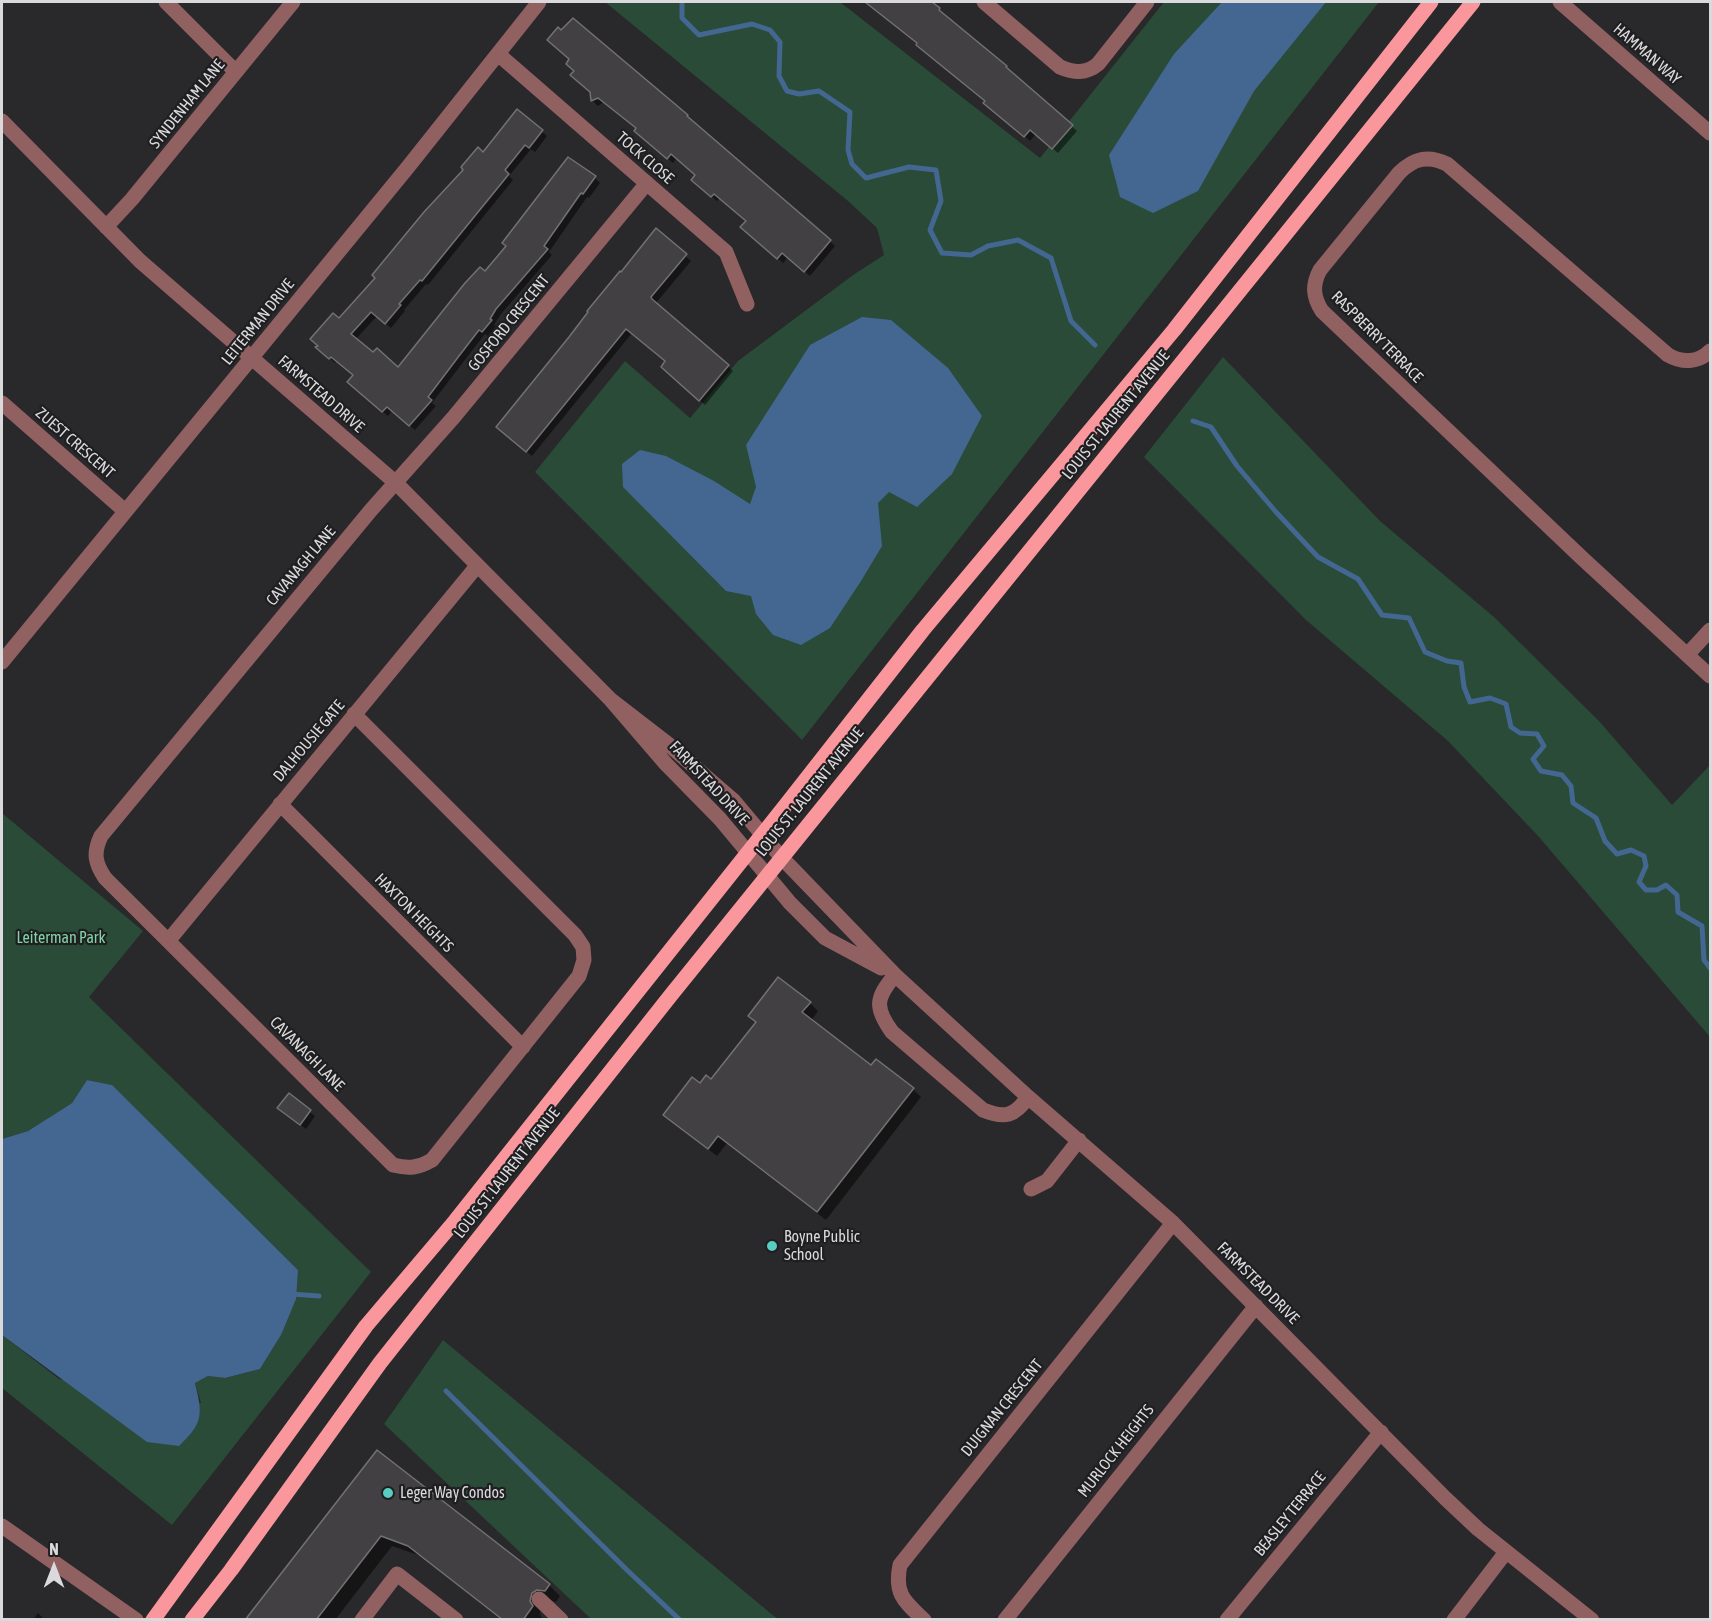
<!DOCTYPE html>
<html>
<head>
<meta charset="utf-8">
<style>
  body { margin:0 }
  #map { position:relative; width:1712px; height:1621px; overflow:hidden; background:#29282a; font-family:"Asap Condensed",sans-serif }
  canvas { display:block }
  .frame { position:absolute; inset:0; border:3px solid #dad9db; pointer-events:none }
  .north { position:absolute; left:24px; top:1537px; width:60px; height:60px; -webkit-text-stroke:4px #1f1e21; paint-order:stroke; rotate:0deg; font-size:16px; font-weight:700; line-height:24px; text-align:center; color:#dad9db }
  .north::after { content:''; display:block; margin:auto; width:21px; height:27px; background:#dad9db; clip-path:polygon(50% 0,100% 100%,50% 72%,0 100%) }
</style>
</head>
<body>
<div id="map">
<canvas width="1712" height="1621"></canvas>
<div class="frame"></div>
<div class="north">N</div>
</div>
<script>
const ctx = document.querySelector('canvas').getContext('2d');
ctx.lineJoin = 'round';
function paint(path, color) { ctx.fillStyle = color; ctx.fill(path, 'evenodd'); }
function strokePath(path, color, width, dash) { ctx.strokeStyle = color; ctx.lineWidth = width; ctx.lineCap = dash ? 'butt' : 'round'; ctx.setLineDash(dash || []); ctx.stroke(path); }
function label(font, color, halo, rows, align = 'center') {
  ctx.font = font + ' "Asap Condensed",sans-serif'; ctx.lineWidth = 4.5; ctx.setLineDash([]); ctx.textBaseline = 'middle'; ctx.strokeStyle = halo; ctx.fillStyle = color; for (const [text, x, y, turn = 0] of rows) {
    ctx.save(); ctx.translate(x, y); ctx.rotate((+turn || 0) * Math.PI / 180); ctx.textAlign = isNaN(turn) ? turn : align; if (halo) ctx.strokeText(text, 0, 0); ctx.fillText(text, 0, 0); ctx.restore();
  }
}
paint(new Path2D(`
  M605,2h235l200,156 124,-156h215l-577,738 -267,-268 90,-111 65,57 48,-57 115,-86 31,-20 -7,-27 -29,-27z
  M1223,357l157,164 114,96 105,104 73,84 38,-40v272l-171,-200 -91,-96 -142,-121 -162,-163z
  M2,813l141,118 -54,66 282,275 -199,253 -170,-137v-53l57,44 142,24 -6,-20 13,-7 17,2 35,-9 21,-34 17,-65 -187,-185 -24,-5 -15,23 -44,28 -26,8z
  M443,1340l326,272 9,7h-187l-207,-195z`), '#294b37');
paint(new Path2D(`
  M1222,2h104l-72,89 -56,100 -45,22 -33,-16 -11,-42 65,-101z
  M862,317l29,3 57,48 34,48 -30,58 -35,33 -28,-15 -11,11 4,43 -21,35 -31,47 -29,17 -28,-10 -17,-21 -5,-18 -25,-5 -103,-104 -1,-23 18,-14 26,6 48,25 36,23 6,-17 -10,-42 64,-100z
  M87,1080l25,5 186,185 -2,29 -15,36 -21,34 -35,9 -17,-2 -13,7c8,32 8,40 -16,63l-32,-4 -145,-107v-196l26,-8 44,-28z`), '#436791');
paint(new Path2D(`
  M869,2h61l14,12 -1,2 134,115 -19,22 -22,-19 -6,7z
  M573,20l114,96 148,130 -25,30 -22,-19 -5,6 -36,-31v-11l-27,-23 -3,3 -19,-16 -1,-10 -20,-17 -4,5 -32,-27 -4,-8 -33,-26 -6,4 -5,-5 -1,-8 -17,-22 -13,-38z
  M517,111l30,25 -12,16 -4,-3 -22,27 4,4 -85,105 -2,-1 -22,26 1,1 -14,17 -14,-12 -22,24 18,14 25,15 88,-96 109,-95 5,5 -11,15 -2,-1 -38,55 3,3 -51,59 -7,11 2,1 -8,10 -3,-2 -21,27 -32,42 4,3 -21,24 -23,-19 -4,5 -34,-29 1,-12 -18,-14 -2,2 -12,-11 16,-31z
  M656,230l35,31 -35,42 77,68 -28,34 -37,-33 -1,-10 -35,-29 -100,123 -29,-24z
  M810,1003l8,8 -7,10 60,46 42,22 8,8 -95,123 -99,-77 -10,13 -52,-41 35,-30 12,-4 45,-58 -7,-7z
  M289,1096l26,20 -9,13 -21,-16z
  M377,1452l172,133 11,11 -4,6 -7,-2 -7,4 -2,9 2,7h-40l-81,-64 -29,-10 -57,74h-88z
  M38,1613l7,7h-12z`), '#0007');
strokePath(new Path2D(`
  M682,2v16l17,17 53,-11 18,6 10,12 -1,34 8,15 12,3 20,-3 31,21 -2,38 4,14 14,14 43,-11 27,3 5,31 -11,29 12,23 29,2 17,-9 30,-6 33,18 20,63 24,24
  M1193,421l18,6 26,39 39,46 42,45 40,22 24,36 27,3 16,34 22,9 14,2 3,24 6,15 20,-4 16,6 5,23 9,6 17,1 7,12 -11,13 8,12 21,4 9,11 2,17 23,15 9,23 12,13 14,-4 13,6 2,10 -7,16 7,8h11l9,-5 11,10 1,17 24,14 2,34 6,8
  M291,1294l28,2
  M446,1391l182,180 52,49`), '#436791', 5);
const building = new Path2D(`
  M865,2h67l8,6 -1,2 68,56 -1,1 67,58 -21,24 -22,-19 -6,7 -41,-34 2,-2 -69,-56 1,-2z
  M573,18l115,97 -1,1 144,124 -27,32 -22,-19 -5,6 -37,-32 6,-6 -32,-27 -3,3 -20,-17 4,-5 -24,-21 -4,5 -33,-28 2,-3 -38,-30 -7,3 -1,-9 -20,-17 4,-4 -8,-7 3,-5 -22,-19 11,-13 3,3z
  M517,109l26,21 -14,18 -4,-3 -20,25 4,4 -87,107 -2,-1 -21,24 2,1 -16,19 -14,-12 -20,22 22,18 4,-4 21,19 67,-84 15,-16 5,4 21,-25 -4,-3 66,-86 28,19 -13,18 -2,-1 -37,53 4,3 -52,60 -6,10 2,1 -10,12 -3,-2 -20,26 -31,41 4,3 -23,26 -22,-19 -5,5 -35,-30 6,-7 -22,-18 -2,2 -14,-12 3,-1 -8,-7 23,-26 6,5 36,-40 -3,-3 52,-63 39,-42 -2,-3 17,-20 5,5z
  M656,228l31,26 -36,43 1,2 77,66 -30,36 -38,-34 4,-6 -39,-32 -100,123 -30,-25 73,-90 19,-25 -1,-1 33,-40 1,1z
  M778,977l33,25 -9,10 69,53 5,-6 38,29 -97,124 -99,-76 -10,13 -45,-34 29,-38 8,6 6,-8 5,4 45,-57 -8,-6z
  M289,1093l22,17 -11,15 -23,-17z
  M377,1450l173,134 -5,7 -8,-1 -5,3 -2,8 3,5 -10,14h-20l-95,-74 -27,-10 -65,84h-71z`);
paint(building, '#424043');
strokePath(building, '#727174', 1.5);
strokePath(new Path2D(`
  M166,2l70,70
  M984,2l76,65c14,6 26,7 38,-3l49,-62
  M1560,2l150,131
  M498,54l228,198 21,52
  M2,121l138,140 256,222 215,217 55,64 54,55 70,84 35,35 56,30
  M106,227l26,-28 161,-197
  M1710,351c-12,12 -28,12 -42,4l-221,-191c-19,-9 -33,-6 -48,9l-79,97c-8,15 -7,27 2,41l260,247 128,118
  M2,403l123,108
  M1687,655l23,-25
  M2,662l406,-495 131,-165
  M611,700l57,44 66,57 47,56 114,118 133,122 145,126 272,275 33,31 114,91
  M354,714l221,221 8,12 1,13 -5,16 -147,184c-14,8 -23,9 -39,5l-288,-287c-10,-15 -12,-25 -4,-42l270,-326 82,-92 194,-235
  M280,804l243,243
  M169,940l308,-374
  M895,975c-19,23 -21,32 -3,57l91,78c22,9 32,6 45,-13
  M1031,1189l16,-8 32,-41
  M2,1526l134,94
  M539,1599l22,21
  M362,1620l35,-46 59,46
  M924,1620c-20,-19 -30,-26 -24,-55l273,-342
  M1005,1620l251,-314
  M1227,1620l154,-188
  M1454,1620l52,-68`), '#916162', 15);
strokePath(new Path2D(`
  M153,1620l213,-294 89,-105 330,-415 138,-176 251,-300 257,-328
  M192,1620l39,-50 149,-207 291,-368 802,-993`), '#f9979c', 15);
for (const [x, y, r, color] of [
  [772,1246,6,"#57cec1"],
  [388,1493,6,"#57cec1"]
]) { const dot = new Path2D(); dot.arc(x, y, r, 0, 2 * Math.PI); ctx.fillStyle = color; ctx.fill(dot); strokePath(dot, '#1f1e21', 2); }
label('16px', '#dad9db', '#1f1e21', [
  ["HAMMAN WAY",1647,54,41],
  ["SYNDENHAM LANE",187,104,-51],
  ["TOCK CLOSE",645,158,41],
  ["LEITERMAN DRIVE",258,322,-51],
  ["GOSFORD CRESCENT",509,323,-51],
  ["RASPBERRY TERRACE",1377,337,45],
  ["FARMSTEAD DRIVE",321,394,41],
  ["LOUIS ST. LAURENT AVENUE",1116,415,-51],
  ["ZUEST CRESCENT",75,443,41],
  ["CAVANAGH LANE",301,566,-50],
  ["DALHOUSIE GATE",309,741,-50],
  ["FARMSTEAD DRIVE",709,783,47],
  ["LOUIS ST. LAURENT AVENUE",810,792,-51],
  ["HAXTON HEIGHTS",414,913,45],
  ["CAVANAGH LANE",307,1054,45],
  ["LOUIS ST. LAURENT AVENUE",507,1173,-52],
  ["FARMSTEAD DRIVE",1258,1283,45],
  ["DUIGNAN CRESCENT",1002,1408,-51],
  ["MURLOCK HEIGHTS",1116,1451,-52],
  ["BEASLEY TERRACE",1290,1514,-51]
]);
label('16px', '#80d5a4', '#1f1e21', [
  ["Leiterman Park",61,938]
]);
label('16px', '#dad9db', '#1f1e21', [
  ["Boyne Public",784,1237],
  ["School",784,1255],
  ["Leger Way Condos",400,1493]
], 'left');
</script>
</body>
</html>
